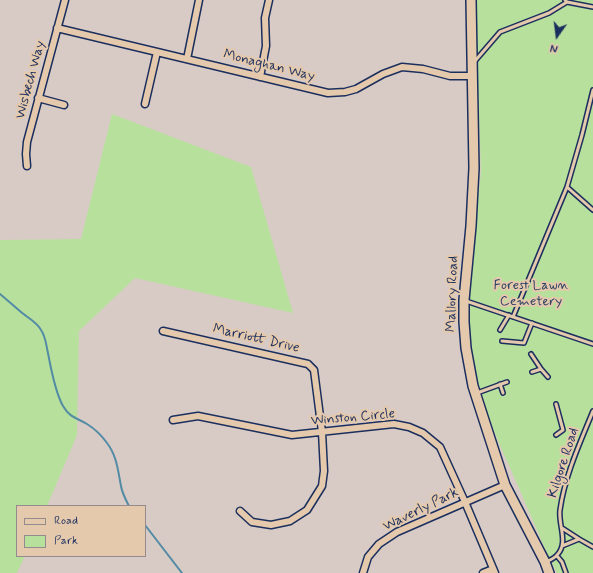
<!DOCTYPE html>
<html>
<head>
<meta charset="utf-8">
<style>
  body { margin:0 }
  #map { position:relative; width:593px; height:573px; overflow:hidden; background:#d8cbc5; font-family:Mynerve,sans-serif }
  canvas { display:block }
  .legend { position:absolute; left:16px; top:505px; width:130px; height:52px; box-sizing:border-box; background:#e5c9ac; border:1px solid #948b8d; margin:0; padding:5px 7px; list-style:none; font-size:12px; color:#1b2f5e }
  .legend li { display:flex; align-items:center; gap:8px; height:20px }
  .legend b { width:20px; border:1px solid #948b8d }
  .north { position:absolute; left:537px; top:16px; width:40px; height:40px; -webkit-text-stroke:3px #e5c9ac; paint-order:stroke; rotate:194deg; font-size:11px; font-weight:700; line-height:16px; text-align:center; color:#1b2f5e }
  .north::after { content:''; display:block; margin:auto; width:14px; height:18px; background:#1b2f5e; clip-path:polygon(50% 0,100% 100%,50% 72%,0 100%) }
</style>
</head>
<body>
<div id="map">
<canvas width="593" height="573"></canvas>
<ul class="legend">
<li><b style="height:5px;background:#e5c9ac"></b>Road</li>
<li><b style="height:11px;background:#b7e09d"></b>Park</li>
</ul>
<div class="north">N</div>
</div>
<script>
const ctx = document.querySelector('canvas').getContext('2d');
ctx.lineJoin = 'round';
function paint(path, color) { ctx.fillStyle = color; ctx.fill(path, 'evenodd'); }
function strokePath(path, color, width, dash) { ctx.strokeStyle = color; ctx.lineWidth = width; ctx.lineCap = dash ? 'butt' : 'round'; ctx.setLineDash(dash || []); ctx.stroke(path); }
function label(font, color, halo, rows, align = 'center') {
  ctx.font = font + ' Mynerve,sans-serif'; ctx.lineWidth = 4; ctx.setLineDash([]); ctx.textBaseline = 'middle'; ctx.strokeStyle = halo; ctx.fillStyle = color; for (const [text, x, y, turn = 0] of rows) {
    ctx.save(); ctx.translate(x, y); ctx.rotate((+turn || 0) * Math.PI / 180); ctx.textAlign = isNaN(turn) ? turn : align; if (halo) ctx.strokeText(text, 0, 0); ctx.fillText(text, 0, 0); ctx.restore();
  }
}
paint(new Path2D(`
  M475,0h118v573h-36l-11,-22 -38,-88 -10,-22 -17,-44 -5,-18 -4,-25 -4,-53 13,-130z
  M112,114l139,53 42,146 -158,-35 -56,53 -2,104 -30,71h-30v50h8l-8,17h-17v-333l81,-1z`), '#b7e09d');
strokePath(new Path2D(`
  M0,294c7,6 14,12 21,18 7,6 16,10 20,18 5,7 5,15 7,23 3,16 7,39 15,53 7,12 14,12 24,18 8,5 15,12 20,19 10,13 11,28 14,43 1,7 5,14 8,20
  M145,525l37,48`), '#538ba5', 2);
const lane = new Path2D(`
  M567,2l26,5
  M475,61l25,-29 49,-19 18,-11 -2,-2
  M567,187l26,23
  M466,301l127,43
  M513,317l54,-130 15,-52 11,-45
  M500,330l9,-15
  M502,341l22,2 8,-20
  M531,354l10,15 -9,3
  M541,369l7,8
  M500,384l3,9
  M477,393l30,-11
  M556,404l7,26 -7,5
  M562,528l17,11
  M562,546l17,-7 14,8
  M557,556l5,6 4,11
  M546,562c4,-2 9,-4 11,-7 12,-12 1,-30 3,-45 5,-35 20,-67 33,-99`);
const street = new Path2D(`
  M57,28l271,65 17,-1 11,-3 27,-15 19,-7 21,2 27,7h22
  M187,59l12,-59
  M260,77l6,-31 -1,-28 4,-18
  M38,98l26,7
  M145,104l12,-52
  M27,166l-1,-12 1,-12 38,-142
  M163,331l145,33 6,6 8,62 2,39 -2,15 -15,24 -17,11 -19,4 -19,-3 -12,-11
  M173,420l25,-4 94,19 102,-11 15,3 14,6 17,14 25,55 30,71
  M363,573l5,-16 11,-13 18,-12 108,-47
  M483,573l10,-4`);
const secondary = new Path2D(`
  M471,0l3,168 -3,58 -7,74v22l2,26 7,38 32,99 40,77 4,11`);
strokePath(lane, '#1b2f5e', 6);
strokePath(street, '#1b2f5e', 9);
strokePath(secondary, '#1b2f5e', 12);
strokePath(lane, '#e5c9ac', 3);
strokePath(street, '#e5c9ac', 6);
strokePath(secondary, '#e5c9ac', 9);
label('14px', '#1b2f5e', '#e5c9ac', [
  ["Monaghan Way",269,66,14],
  ["Wisbech Way",31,80,-75],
  ["Mallory Road",453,294,-88],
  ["Marriott Drive",256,339,13],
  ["Winston Circle",353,418,-5],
  ["Kilgore Road",564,463,-72],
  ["Waverly Park",421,510,-26]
]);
label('14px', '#2b4164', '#e5c9ac', [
  ["Forest Lawn",531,286],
  ["Cemetery",531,302]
]);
</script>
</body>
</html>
